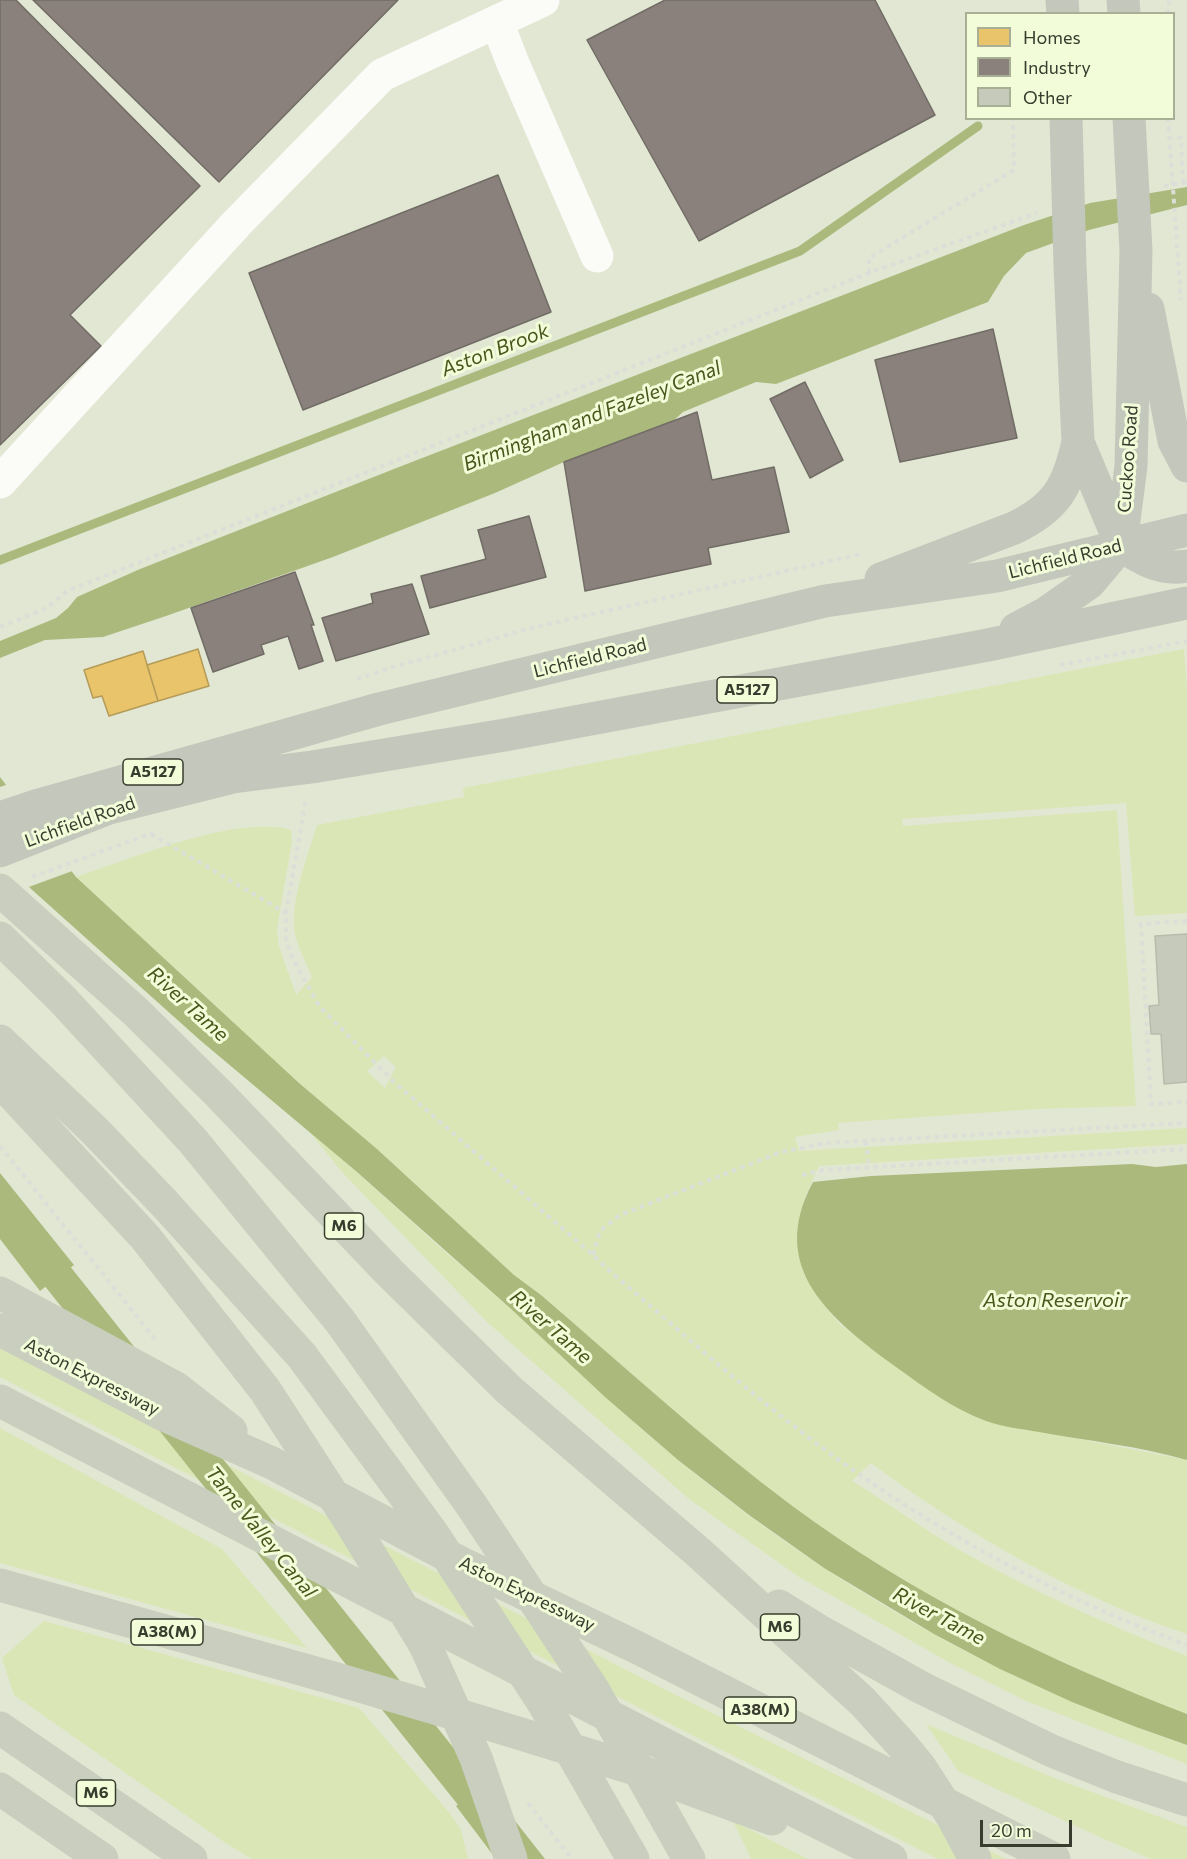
<!DOCTYPE html>
<html>
<head>
<meta charset="utf-8">
<style>
  body { margin:0 }
  #map { position:relative; width:1187px; height:1859px; overflow:hidden; background:#e2e7d3; font-family:Commissioner,sans-serif }
  canvas { display:block }
  .legend { position:absolute; left:965px; top:12px; width:210px; height:108px; box-sizing:border-box; background:#f2fcd8; border:2px solid #a8af94; margin:0; padding:8px 10px; list-style:none; font-size:18px; color:#383c2e }
  .legend li { display:flex; align-items:center; gap:12px; height:30px }
  .legend b { width:30px; border:2px solid #a8af94 }
  .scale { position:absolute; left:980px; top:1820px; width:92px; height:27px; box-sizing:border-box; border:3px solid #383c2e; border-top:0; padding-left:8px; font-size:18px; line-height:21px; white-space:nowrap; color:#383c2e; -webkit-text-stroke:4px #f2fcd8; paint-order:stroke }
</style>
</head>
<body>
<div id="map">
<canvas width="1187" height="1859"></canvas>
<ul class="legend">
<li><b style="height:16px;background:#e9c46a"></b>Homes</li>
<li><b style="height:16px;background:#8a817c"></b>Industry</li>
<li><b style="height:16px;background:#c6caba"></b>Other</li>
</ul>
<div class="scale">20 m</div>
</div>
<script>
const ctx = document.querySelector('canvas').getContext('2d');
ctx.lineJoin = 'round';
function paint(path, color) { ctx.fillStyle = color; ctx.fill(path, 'evenodd'); }
function strokePath(path, color, width, dash) { ctx.strokeStyle = color; ctx.lineWidth = width; ctx.lineCap = dash ? 'butt' : 'round'; ctx.setLineDash(dash || []); ctx.stroke(path); }
function label(font, color, halo, rows, align = 'center') {
  ctx.font = font + ' Commissioner,sans-serif'; ctx.lineWidth = 6; ctx.setLineDash([]); ctx.textBaseline = 'middle'; ctx.strokeStyle = halo; ctx.fillStyle = color; for (const [text, x, y, turn = 0] of rows) {
    ctx.save(); ctx.translate(x, y); ctx.rotate((+turn || 0) * Math.PI / 180); ctx.textAlign = isNaN(turn) ? turn : align; if (halo) ctx.strokeText(text, 0, 0); ctx.fillText(text, 0, 0); ctx.restore();
  }
}
paint(new Path2D(`
  M1184,649l3,43v221l-52,3 -9,-113 -224,16 1,7 214,-16 19,296 -100,3 -198,14 1,7 -44,7 4,14 388,-23v16l-368,22 -14,31 15,103 21,25 71,53 35,23 39,20 201,39v174c-108,-35 -225,-103 -316,-171l-19,18c35,21 68,46 104,67 74,42 152,77 231,108v58c-140,-54 -275,-119 -396,-209 -87,-65 -167,-139 -250,-210l-27,-20 -137,-126 -78,-66 -223,-206c55,-18 161,-63 215,-47l1,11 -15,88 2,17 17,49 16,-18c-5,-12 -12,-26 -16,-39 -9,-30 12,-83 21,-113l147,-28 -1,-9zM384,1056l12,11 -11,21 -18,-17z
  M308,1130c35,29 68,60 102,90 33,31 68,59 102,90 55,50 108,102 165,149 149,124 326,225 510,286v19l-161,-63 -74,-37 -153,-87 -110,-78 -201,-176 -147,-152z
  M0,1348l650,334 356,177h-68l-258,-130 -680,-352z
  M0,1428l222,121 85,99 -307,-85z
  M44,1621l315,87 90,104 12,18 7,29h-216l-25,-15 -213,-149 -12,-37z
  M926,1724l131,55 130,48v32h-36l-52,-22 -141,-66z
  M733,1821l75,38h-57z`), '#dbe6b7');
paint(new Path2D(`
  M1187,187v18l-98,25 -63,23 -22,23 -16,26 -212,82 -20,-2 -73,30 -12,11 -107,39 -69,31 -162,64 -167,59 -63,21 -58,3 -45,18v-17l56,-23 12,-10 9,-11 63,-28 259,-102 625,-242 66,-22z
  M0,777l76,100 223,206 78,66 137,126 27,20c83,71 163,145 250,210 121,90 256,155 396,209v31l-51,-18 -64,-25 -72,-33 -66,-35 -110,-66 -75,-53 -71,-55 -73,-63 -95,-89 -153,-136 -156,-131 -171,-153 -30,-39z
  M1132,1164l24,3 31,-3v296c-48,-14 -99,-19 -148,-28 -17,-3 -37,-5 -53,-11 -33,-12 -62,-34 -90,-54 -64,-47 -130,-98 -83,-185l58,-6z
  M0,1173l74,92 -34,26 -40,-52z
  M486,1784l59,75h-49l-40,-53z`), '#abba7c');
paint(new Path2D(`
  M9,784l66,86 -49,18 -26,-34v-67z`), '#e2e7d3');
const homes = new Path2D(`
  M198,649l11,37 -51,15 -11,-36z
  M143,651l15,50 -49,15 -7,-20 -9,2 -9,-28z`);
paint(homes, '#e9c46a');
strokePath(homes, '#b49b58', 1.5);
const industry = new Path2D(`
  M0,0h16l184,186 -130,129 31,31 -101,99z
  M33,0h365l-179,182z
  M665,0h210l60,115 -236,126 -112,-201z
  M498,175l53,137 -248,98 -54,-137z
  M993,329l24,109 -117,24 -25,-102z
  M805,382l38,78 -33,18 -40,-79z
  M697,412l15,68 62,-13 15,65 -81,16 3,16 -126,27 -21,-129z
  M529,516l17,61 -116,31 -9,-32 65,-17 -8,-29z
  M295,572l19,53h-3l12,36 -24,8 -11,-33 -27,9 3,9 -51,18 -22,-64z
  M412,584l17,50 -93,27 -14,-43 51,-15 -2,-9z`);
paint(industry, '#8a817c');
strokePath(industry, '#716c65', 1.5);
strokePath(new Path2D(`
  M0,560l800,-309 178,-125`), '#abba7c', 9);
strokePath(new Path2D(`
  M0,1204l125,157
  M165,1412l332,416`), '#abba7c', 32);
const building = new Path2D(`
  M1187,934v148l-23,2 -3,-50h-10l-2,-28 10,-1 -4,-69z`);
paint(building, '#c6caba');
strokePath(building, '#b8bcac', 1.5);
strokePath(new Path2D(`
  M1168,14l1,-14
  M1168,118l13,182
  M1168,138h13l2,45
  M1164,186l23,-4
  M869,273v-15l145,-88 -1,-52
  M0,627l47,-19 20,-17 802,-318 168,-60
  M1060,665l127,-24
  M357,679l33,-11 149,-42 323,-72
  M151,834l135,79v24l5,18 28,51 75,76 199,173 20,19c66,56 130,114 199,166 113,86 242,156 375,205
  M32,877l120,-44
  M286,913l20,-114
  M1187,921l-46,3 10,180 36,-2
  M866,1141l3,26
  M0,1146l155,193
  M802,1175l22,-5 363,-21
  M593,1255l7,-24 20,-16 161,-63 45,-9 361,-20
  M528,1803l44,56`), '#dcded8', 4, [4.5, 4.5]);
strokePath(new Path2D(`
  M497,22l15,39 85,195
  M0,482l237,-259 145,-148 161,-75`), '#fbfbf8', 33);
strokePath(new Path2D(`
  M1062,0l1,14
  M1123,0l1,14
  M1066,118l4,148 8,176 43,103
  M1148,309l26,132 13,25
  M1121,543l10,-77 5,-215 -7,-133
  M1121,545c20,14 40,26 66,21
  M881,579l133,-51c42,-20 54,-41 64,-86
  M1016,629l30,-16 43,-30 32,-38
  M0,818l36,-12 343,-97 446,-108 172,-25 190,-46
  M0,851l109,-43 124,-31 79,-10 193,-32 483,-90 199,-42`), '#c4c7bb', 33);
strokePath(new Path2D(`
  M0,890l136,122 83,82 170,178 120,118 189,162 165,150 39,43 18,22 32,49 23,43
  M0,938l62,61 131,142 147,180 132,185 122,185 95,168
  M0,1041l94,89 71,74 137,152 131,178 111,170 89,155
  M0,1081l145,156 120,153 86,133 74,122 51,113 35,101
  M0,1293l176,95 55,43
  M0,1330l164,85 108,48 193,102 171,82 418,212
  M0,1401l698,361 193,97
  M0,1585l333,93 149,44 153,47 137,50
  M779,1606l42,26 101,56 130,63 65,26 70,23
  M0,1728l191,131
  M0,1789l102,70`), '#cacebe', 33);
for (const [x, y, w] of [
  [747,690,60],
  [153,772,60],
  [344,1226,39],
  [780,1627,39],
  [167,1632,72],
  [760,1710,72],
  [96,1793,39]
]) { const box = new Path2D(); box.roundRect(x - w / 2, y - 13, w, 26, 4.5); ctx.fillStyle = '#f2fcd8'; ctx.fill(box); strokePath(box, '#383c2e', 1.5); }
label('bold 16px', '#383c2e', null, [
  ["A5127",747,690],
  ["A5127",153,772],
  ["M6",344,1226],
  ["M6",780,1627],
  ["A38(M)",167,1632],
  ["A38(M)",760,1710],
  ["M6",96,1793]
]);
label('18px', '#383c2e', '#f2fcd8', [
  ["Cuckoo Road",1128,459,-86],
  ["Lichfield Road",1065,559,-14],
  ["Lichfield Road",590,658,-14],
  ["Lichfield Road",80,822,-20],
  ["Aston Expressway",92,1377,27],
  ["Aston Expressway",527,1594,26]
]);
label('italic 20px', '#4a561b', '#f2fcd8', [
  ["Aston Brook",495,350,-21],
  ["Birmingham and Fazeley Canal",592,416,-21],
  ["River Tame",188,1004,42],
  ["Aston Reservoir",1055,1300],
  ["River Tame",551,1327,41],
  ["Tame Valley Canal",261,1532,51],
  ["River Tame",939,1616,28]
]);
</script>
</body>
</html>
